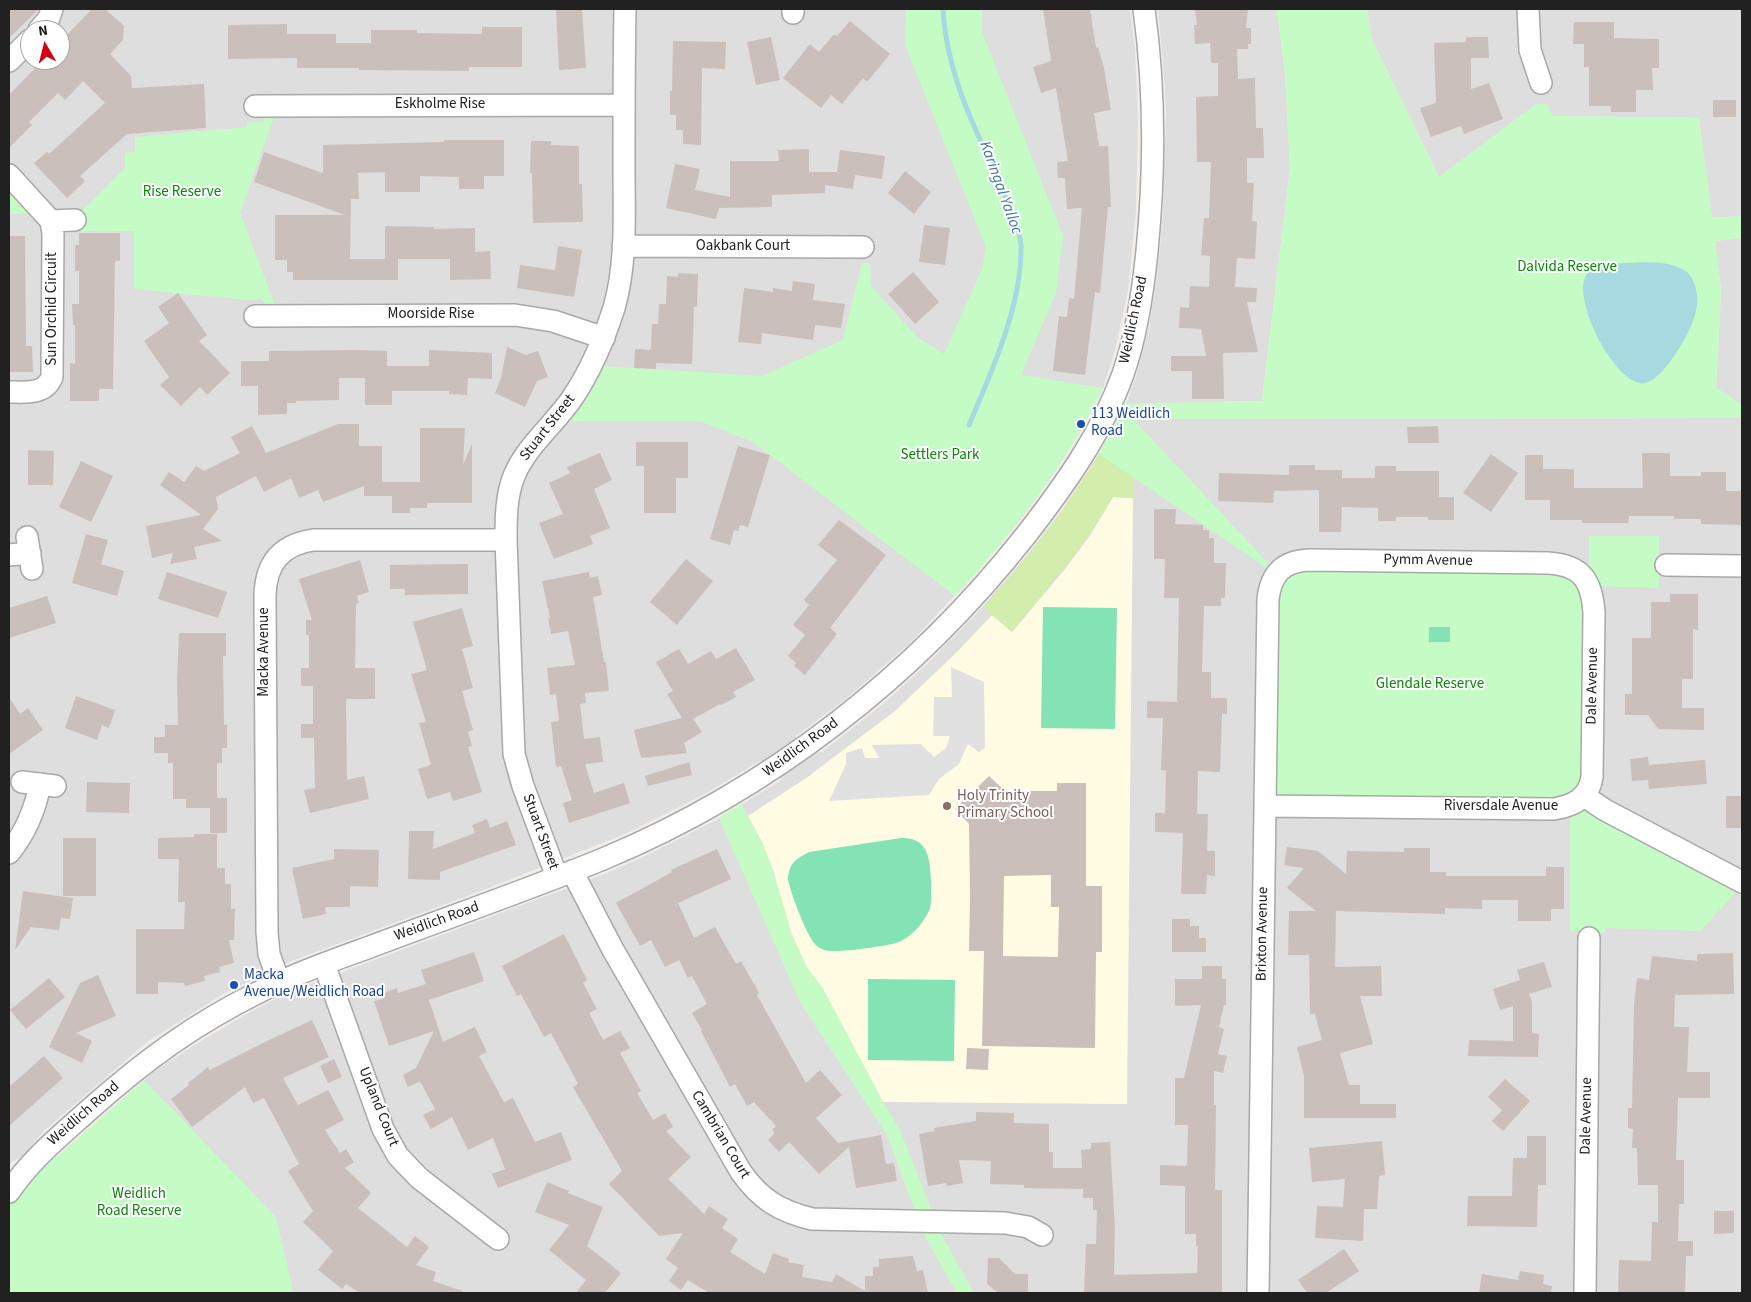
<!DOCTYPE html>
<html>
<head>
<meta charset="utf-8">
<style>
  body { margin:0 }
  #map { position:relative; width:1751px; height:1302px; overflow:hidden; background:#f2ede8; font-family:"Source Sans 3",sans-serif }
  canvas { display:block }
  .frame { position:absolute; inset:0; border:10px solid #212121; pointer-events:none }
  .north { position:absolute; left:20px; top:20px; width:50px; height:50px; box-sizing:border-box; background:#fff; border:1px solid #a6a6a6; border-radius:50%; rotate:352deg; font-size:14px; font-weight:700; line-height:20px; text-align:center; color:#212121 }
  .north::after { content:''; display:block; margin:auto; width:18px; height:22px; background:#d20014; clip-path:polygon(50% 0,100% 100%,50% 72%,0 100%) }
</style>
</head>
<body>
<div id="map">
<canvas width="1751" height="1302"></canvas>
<div class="frame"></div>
<div class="north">N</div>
</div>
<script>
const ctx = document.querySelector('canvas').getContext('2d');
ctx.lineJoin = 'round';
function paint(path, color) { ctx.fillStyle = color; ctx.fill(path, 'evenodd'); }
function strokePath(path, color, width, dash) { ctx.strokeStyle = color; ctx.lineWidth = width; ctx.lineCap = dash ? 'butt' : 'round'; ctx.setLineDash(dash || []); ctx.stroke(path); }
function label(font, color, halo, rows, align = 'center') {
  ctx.font = font + ' "Source Sans 3",sans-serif'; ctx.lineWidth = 4; ctx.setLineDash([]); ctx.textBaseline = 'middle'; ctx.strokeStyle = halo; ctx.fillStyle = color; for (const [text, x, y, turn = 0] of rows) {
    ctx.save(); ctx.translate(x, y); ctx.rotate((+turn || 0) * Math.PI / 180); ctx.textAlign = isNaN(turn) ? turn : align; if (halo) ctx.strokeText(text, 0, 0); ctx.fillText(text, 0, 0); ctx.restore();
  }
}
paint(new Path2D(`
  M9,9h1121l5,40 3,66 -2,96 -8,80 -14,63 -11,34 -23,44 -28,44 -31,43 -46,55 -67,71 -61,53 -51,38 -1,7 -28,19 -7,-1 -57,34 -78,39 -144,57 -187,69 -69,33 -78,49 -102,88 -23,26 -13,8zM30,30h30v30h-30z
  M1158,9h119l8,63 5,97 -28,232 -136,3 11,-31 12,-46 8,-50 6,-61 3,-104 -3,-50z
  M1367,9h375v207l-30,2 -13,-100 -147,-2 -6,-12 -10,1 -97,72 -67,-137z
  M1742,238v167l-26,-17 5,-98 -6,-49z
  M1742,418v875h-1733v-88l6,-15 14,-14 30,-21 96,-84 49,-32 48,-28 23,-12 30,-13 297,-111 45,-20 67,-34 66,-40 3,-8 29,-20 10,-1 61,-48 46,-42 48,-49 42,-48 39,-49 32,-47 29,-50z`), '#dfdede');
paint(new Path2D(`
  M1113,497l20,1 -6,606 -244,-2 -60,-113 -17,-23 -15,-34 -18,-62 -11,-28 -14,-26 61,-40 86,-65 63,-60 34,-36 20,17 53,-63 24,-32z`), '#fffce3');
paint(new Path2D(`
  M1099,454l34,22v22l-20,-1c-28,49 -65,91 -101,135l-29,-25c43,-47 83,-98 116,-153z`), '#d2edac');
paint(new Path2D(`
  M906,9h76v23l81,204 -7,57 -35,82 82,13c-38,77 -90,145 -148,208l-202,-154 -53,-21h-134l35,-55 161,10 81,-36 19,-77h8l1,23 46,51 27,17 38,-85 4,-22 -81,-202z
  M1277,9h90l5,31 67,137 97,-73h10l6,12 147,2 13,100 30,-2v22l-27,3 6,49 -5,98 26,17v13l-609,1 140,149 -2,3 -172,-117 27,-50 136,-3 28,-232 -5,-97z
  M276,111l-36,102 37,97 -11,-4 -4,-7 -15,1 -113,-11v-58h-72l63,-63v-15l10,-1v-15l112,-10v-5h16l2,-7z
  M9,196l10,1 16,16 -26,1z
  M1589,536h70v52l-62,-2 -8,-15z
  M1298,568l264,3 22,18v194l-18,17 -284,-2 -8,-8 1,-201z
  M741,804l21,38 11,28 18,62 15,34 17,23 60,113 16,26 35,88h-17l-30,-81 -86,-131 -82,-186z
  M1583,809h5l152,78 -39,44 -96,-3v5l-35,-2v-118z
  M144,1080l132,137 15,65 1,11h-283v-88l6,-15 14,-14 30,-21z
  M920,1227h17l37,66h-17z`), '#c5fcc5');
paint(new Path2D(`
  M1043,607l74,1 -2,121 -74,-1z
  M1429,627h21v15h-21z
  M901,838c28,-1 29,22 30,43 0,9 1,19 -1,27 -5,14 -20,31 -34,35 -11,3 -62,11 -72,7 -2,-1 -7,-3 -9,-6 -8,-8 -27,-56 -27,-67 0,-3 2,-8 3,-11 4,-7 11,-10 18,-14z
  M868,979l87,1 -1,81 -86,-1z`), '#83e3b5');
paint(new Path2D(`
  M951,667l33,15 1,66 -6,4 -11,-8 -9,20 -20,15 -10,16 -100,6 17,-37v-11l16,-5 3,10h14l-7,-13 49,-1 13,13 12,-9 4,-12h-17l1,-39h18z`), '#e1e1e1');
paint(new Path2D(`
  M1628,263c17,-1 44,-3 59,9 10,9 12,27 9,39 -3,18 -32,69 -51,72 -30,5 -77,-90 -57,-110 9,-9 27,-9 40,-10z`), '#a7d9e1');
strokePath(new Path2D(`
  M943,9c2,39 15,81 31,117 12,28 26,55 37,84 4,11 10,24 10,36 1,60 -29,124 -52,179`), '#a7d9e1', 5);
paint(new Path2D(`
  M9,9h30l-30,29z
  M92,9h13l19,17 -1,14 -13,14 21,22 1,12 72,-4 2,44 -79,6 -47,42 5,5 -18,17 -33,-35 13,-11 2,2 56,-51 -22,-22 -18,19 -7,-7 -29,29 3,3 -23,23v-53l34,-35h17v-18z
  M556,9h26l4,59 -27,2z
  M1043,9h47l6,39 2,-1 6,21 7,42 -17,3 5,33h9l3,61h-3l-8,86 -5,-1 -10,83 -32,-4 6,-55 8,1 2,-19 5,1 8,-91 -15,1 -2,-31h-7l-1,-16 11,-1 -12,-73 -15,5 -8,-26 18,-6z
  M1195,9h53l-2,19h5v16h-3v5h-11l1,30 17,-1 1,50h7l1,30h-17v25h7l-2,38 5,1 -2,37 -18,-1 -2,29 22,1 -1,14h-9l11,50 -35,1 1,46h-32v-28h-21v-15h35l-5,-27 -22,-1 1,-21 9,1 1,-22 19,1 1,-31 -9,-1 3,-37h5l2,-56h-14l-1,-65 22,-1v-33h-7l-1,-20 -15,1 -1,-19h3z
  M850,21l40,33 -23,28 -4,-4 -21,26 -11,-9 -10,13 -38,-30 27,-34 9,8 15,-18 3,2z
  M1574,22h40v16l45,1v29h-7l1,22h-17v22h-25v-6h-22v-39h-5v-23h-11z
  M287,24v10h49v9h35v-13h46v3l65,1v-7h40v40h-53v4l-110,-1v-2h-62v-10l-69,1v-34z
  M771,37l9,43 -24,5 -9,-43z
  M1466,37h22l1,21h-18v31l18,-6 14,36 -39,15 -3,-8 -30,11 -11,-29 16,-5 -2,-60 32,-1z
  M673,41l53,1 -1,27 -23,-1 -1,77 -18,-1v-14h-7v-15h-6v-24h2z
  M1713,100h23v17h-23z
  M444,140h60v36h-20v13h-25v-12l-39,-1v16h-35v-20l-27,1 1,26h-8l-1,60h35v-33l49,1v2l41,-1v24l15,-1 1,28 -41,1v-21h-52v21h-105v-8h-6v-12h-12v-45h70l-91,-33 10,-30 59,21v-28l121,-3z
  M531,141h20v4l28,1v38h3l1,38 -50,1 -1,-50h-2z
  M809,149v23h28l3,-22 45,6 -3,23 -27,-4 -2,14 -28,-4v8l-53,2v12l-53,1 -3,11 -50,-11 9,-44 25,5 -5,21 35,7v-36h49l-1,-11z
  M905,171l26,21 -17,22 -26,-21z
  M924,225l26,3 -5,37 -26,-3z
  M79,233h41v28h-5l-2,128h-14v12h-29v-38l5,1v-39h-2l-1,-21h7v-33h-4v-26h4z
  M9,236h16l1,110h6l1,26h-24z
  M558,246l24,4 -8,47 -57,-9 3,-23 35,5z
  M913,272l26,30 -24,22 -27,-30z
  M678,273l20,1 -1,33h-3l-2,57 -36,-1v6l-22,-1 1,-19 16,1 1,-26h6l1,-20h7l1,-28 11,1z
  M793,281l22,3 -2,16 32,4 -4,24 -26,-3 -2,15 -51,-7 -1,11 -23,-2 6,-54 29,4v-4l19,3z
  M178,293l29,42 -8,6 31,32 -23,22 -7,-8 -19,19 -21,-21 9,-8 -25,-36 25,-18 -11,-16z
  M507,347l19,8 12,-4 10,26 -11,4 -12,26 -30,-14 6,-15z
  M359,350l28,1v15h42v-16l63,3v26l-24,-1 -1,17 -18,-1v-3h-57v14h-27v-27h-26v22l-43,1v2h-9v11l-29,1v-29h-17v-25h28v-10z
  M338,424h21v22h23v36h38v-54h45l-2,37 9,-21v59h-45v5h-17v5h-18v-17h-28v-10l-41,16 -5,-12 -19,8 -8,-20 -27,14 -8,-16 -40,21 2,12 -15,20 19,12 -28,6 3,12 -27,5 3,-11 -21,5 -6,-32 55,-11 -41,-30 9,-13 15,10 12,-16 8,5 36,-18 -9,-16 21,-11 14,27z
  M1438,426l1,17h-31l-1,-16z
  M636,442h52v36h-12v35h-32v-47h-8z
  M738,446l32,9 -22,72 -8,-2 -2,6 -4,-1 -4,15 -20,-6z
  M28,450l26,1 -1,34h-25z
  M600,453l12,27 -18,9 16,39 -20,8 3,8 -39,15 -15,-36 24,-9 -14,-31 21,-10 -3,-6z
  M1642,453h28v23h31v-4h25v19h16v34l-41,-1v-5h-27v-3h-45l-1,7h-46v-3h-32v-20h-25v-45h18v14h31v19h69z
  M1491,454l27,19 -27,39 -28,-19z
  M81,461l32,15 -22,46 -32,-15z
  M1289,465h26v5h27v8h33v-12h21v5h43v26h15v23h-26v-3h-32v4h-18v-13l-36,-1 -1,25h-22v-42l-45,1 -1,12 -55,-2 1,-28 70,2z
  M1154,509h22l-1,15 28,1v5h6v8h5v25h12l-1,35h-4v8h-17l-2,66h9v26h16v16h-5l-2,58 -22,-1 -1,43h11l-1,37h8v25l-8,-1 -1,19h-25l2,-61 -28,-1v-19h10l1,-42 -5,-1 2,-52h-16v-17l30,1 2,-104h-15l1,-39h-11z
  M839,520l47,35 -56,73 7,6 -32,41 -11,-9 2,-3 -8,-7 17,-21 -12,-10 16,-20 -5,-5 33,-40 -19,-15z
  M86,534l22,6 -7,24 23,7 -7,25 -45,-13z
  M686,559l27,22 -36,44 -27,-23z
  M360,560l9,32 -12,4 2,7 -3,1 -1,64h20v31h-29l1,81 17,-4 5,23 -59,14 -6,-23 11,-2 -1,-50h-13v-14h12v-38h-12v-18h8v-33h-3v-15h6l-13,-41z
  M468,564v30l-63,1v-6h-15v-24z
  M167,572l60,20 -9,26 -60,-19z
  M589,572l1,6 8,-2 4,19 -9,2 11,65h2l3,29 -24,2 1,10 -6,1 4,35 16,-2 3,25 -18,2 9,29 30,-10 6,20 -61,20 -6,-20 9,-3 -11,-34 -5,1 -5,-45 8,-1 -3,-27 -6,1 -3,-27 28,-3 -7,-34 -17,3 -3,-16h2l-8,-37z
  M1670,594h28v36l-5,-1v50h-11v29h22v22l-46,-1 -10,-14h-23v-21h7v-56h19v-36h19z
  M47,596l9,27 -47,15v-30z
  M462,608l11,38 -11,3 11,39 -11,3 11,39 -5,2 4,14 -4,1 14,45 -29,9 -3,-9 -23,7 -9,-30 13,-4 -12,-42 7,-1 -15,-48 16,-4 -14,-48z
  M179,633h47v23h-3l1,69h3v23h-5v15h-5v35h10v35h-17v-25h-24v-9h-13v-36h-5v-10h-14v-16h11v-12h13l-1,-45z
  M736,648l19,32 -22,12 3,5 -15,8 -1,-1 -27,15 9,13 -18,11 3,10 -46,5 -7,-28 48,-12 -15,-24 6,-3 -17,-29 23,-13 9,15 23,-13 5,8z
  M76,696l39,14 -6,18 -7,-3 -5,15 -32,-12z
  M9,697l11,17 8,-6 15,22 -34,24z
  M1648,757l1,8 56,-5 2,24 -58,5 -1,-9 -16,1 -2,-22z
  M689,762l3,13 -44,11 -3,-10z
  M989,776l16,15h52v-8h29v103h16v66h-6l-1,96 -113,-2 2,-95h-15l1,-56 -1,-71 -14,-15zM1051,875v32h8l-1,50 -55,-1 1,-80z
  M87,782l43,1 -1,30 -43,-1z
  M1726,796h16v32h-16z
  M487,819l3,9 17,-7 9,24 -76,27v8l-32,-1 1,-48h25l-1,18 42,-16 -3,-8z
  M194,834h23v34h8v16h6v25h4l-1,31h-5l5,23 -15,4 1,5 -16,4 1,5 -20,5 -1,-3 -26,-1v12h-22v-65h48l1,-27h-7l1,-43h-21v-21l36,-1z
  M63,838h33v58h-33z
  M1287,847l31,4 28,23 1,-23 57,1v-4h26v24h16v4h100v-9h18v42h-13v12h-33v-21h-36v9l-37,-1v6l-109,-3 -1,56 46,-1 1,30h-22l13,48 -33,9 9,32h11v19h36v14h-92v-42l-7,-29 25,-7 -7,-26h-5l-1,-59h-21l1,-44h27l-29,-23 17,-20 -20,-3z
  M334,849l45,1 -1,37 -28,-1v21h-25l1,7 -23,5 -11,-51 42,-9z
  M717,849l14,30 -53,24 16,35 21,-11 21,37 5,-3 18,32 -2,2 49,88 14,-13 22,25 -26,23 22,25 43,-8 5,29 8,-1 3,18 -41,7 -7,-41 -30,27 -30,-32 -10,10 -11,-12 7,-7 -3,-3 4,-4 -22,-24 -7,4 -12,-22 -5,3 -29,-56 1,-1 -10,-17 15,-9 -15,-28 -4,2 -9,-18 -14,7 -14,-27 -11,6 -24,-43 56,-31 -1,-2z
  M23,891l50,7 -3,21 -9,-1 -2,12 -28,-3 -16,23z
  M1172,919h18v7h9v12h7v14h-34z
  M564,934l23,46 -4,3 14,26 -8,4 14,27 17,-9 10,17 -10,5 21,38 -4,2 16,27 12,-7 8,14 -7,4 25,26 -23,22 36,35 5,-8 19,13 -6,9 16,11 -8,13 35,22 8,-21 16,6 -1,3 16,3 -2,12 30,5 4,-8 29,17v-15h8v-9h6v-8l34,-3 4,15 6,-1 5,23h-219l-21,-13 -7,10 -12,-9 9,-13 -12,-9 17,-26 -24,3 -50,-52 13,-13 -49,-84 5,-3 -27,-51 -7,4 -23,-43 -4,2 -15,-30z
  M474,952l10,29 -55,19 14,42 32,-15 12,25 -8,4 25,46 9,-4 22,44 26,-10 11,28 -74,28 -6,-14 13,-5 -12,-31 -25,12 -16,-33 -21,12 -8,-14 12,-6 -14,-26 -2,-1 -11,5 -5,-12 13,-7 18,-37 -45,15 -15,-45 9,-2 -2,-5 16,-6 1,5 28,-9 -5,-14z
  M1733,953l1,41 -59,1 -1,32h15l-2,45h23v26h-32l-2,62h8v44h-5l-1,37h15v15h-7l-1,37h-67l1,-33 32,1 1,-39h6v-37h-20l-1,-37h-5l1,-19 -5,-1v-20h4l2,-103 3,-27 12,2 3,-24 45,5v-7z
  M1544,962l8,25 -23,7 3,8v31l7,1 -1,23 -70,-1 1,-16 44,1v-35l-13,4 -7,-21 27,-9 -3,-10z
  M1202,966h20v13h4v26h-2l-5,22 5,2 -6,25 9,2 -4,17 -9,-2v34h2l-1,85h7v103h-138l2,-49h10l1,-34h-4v-12h-10v-9l-59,-1v-3l-34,-1 1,-23 -32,-1 4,23 -16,3 -1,-3 -18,3 -9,-52 15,-3v-3l42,-7v-9l38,1v10l35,1v28h4v16h29l-1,-18 10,-1v-6l19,-1 5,87 -1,46 83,-2 1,-27h-2v-12h-11v-48l-25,-1v-20l27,1 1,-41h-13v-47h9l17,-73 -26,1v-27h27z
  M98,975l18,41 -40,17 16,8 -10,22 -33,-16 31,-64z
  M49,978l16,19 -39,32 -16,-19z
  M312,1020l17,37 -46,21 15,27 30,-15 16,30 -19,10 15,23 6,-4 8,13 -9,6 26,25 -13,15 49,39 8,-11 14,11 -13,18 20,7 -3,9 30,10 -1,2h-102l-14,-9 -4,5 -24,-19 15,-19 -30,-29 10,-11 -25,-40 11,-7 -35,-66 -11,5 -8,-16 -53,40 -21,-28 18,-14 -1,-2 20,-16 2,3 55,-28z
  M967,1048l22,1 -1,21 -22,-1z
  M44,1056l19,22 -54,48v-39z
  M334,1059l8,18 -14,6 -8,-17z
  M1505,1079l25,22 -27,30 -11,-10 10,-11 -14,-13z
  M1527,1136h19v49h-8l-1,42 -70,-1 1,-30h44l1,-38h14z
  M1382,1141l3,34 -6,1 -2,33h-13l-1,32 -48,-3 2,-32 26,1 2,-28 -33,3 -3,-34z
  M547,1182l22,9 -1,2 35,14 -16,39 34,27 -16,20h-29l10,-13 -37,-30 20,-25 -34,-13z
  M1714,1211h20v22l-20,1z
  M1344,1249l15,22 -33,22h-19l-9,-13z
  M988,1258h11l16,16h13v19h-30l-11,-9z
  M1520,1271l24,4 -1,9 9,2 -1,7h-72l3,-19 36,6z`), '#cabfba');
const minor = new Path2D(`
  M1528,9l2,41 11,33
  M793,13v-4
  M39,30l10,-12 3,-9
  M9,61l21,-21
  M255,106l369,-1
  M9,175l42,46 24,-1
  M623,246l240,1
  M255,316l260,-1 38,6 51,17
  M9,392c16,0 36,3 43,-15l1,-143 -2,-13
  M27,537l5,32
  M9,555l21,-2
  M1666,565l76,1
  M22,782l33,4
  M1584,796l21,14 137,72
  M9,853c17,-21 26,-42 31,-69
  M572,871l40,77 129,224c19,27 38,39 71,47l193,4 23,4 14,8
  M557,877l-34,-91 -9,-32 -8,-214c0,-22 0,-44 8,-64 12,-30 41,-52 59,-79 18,-27 31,-58 41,-89 13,-45 10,-94 10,-140 0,-53 0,-106 1,-159
  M324,964l59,165 15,27 21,22 79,61
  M279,982l-10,-28 -2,-22 -2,-337c1,-32 16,-50 48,-55h193
  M9,1192c22,-33 52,-57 81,-83 54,-48 104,-85 169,-117 35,-18 72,-31 108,-44 79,-30 158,-57 236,-89 166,-69 312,-183 423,-324 38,-49 76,-102 97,-161 14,-40 20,-82 24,-123 8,-81 8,-162 -3,-242
  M1258,1293l10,-694c3,-25 15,-38 41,-39l239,3c34,2 44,18 46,50l-2,164c-3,21 -19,29 -38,32l-289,-3
  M1585,1293l4,-355`);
strokePath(minor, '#a8a8a8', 24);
strokePath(minor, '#fff', 21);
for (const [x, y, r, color] of [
  [1081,424,5,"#1a4fb4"],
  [947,806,5,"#8d6e63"],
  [234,985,5,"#1a4fb4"]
]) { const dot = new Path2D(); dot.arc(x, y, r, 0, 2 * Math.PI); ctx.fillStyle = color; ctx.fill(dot); strokePath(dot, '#fff', 2); }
label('15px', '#212121', '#fff', [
  ["Eskholme Rise",440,105],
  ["Oakbank Court",743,247],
  ["Sun Orchid Circuit",53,309,-90],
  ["Moorside Rise",431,315],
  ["Weidlich Road",1134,320,-78],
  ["Stuart Street",548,428,-52],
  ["Pymm Avenue",1428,561,1],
  ["Macka Avenue",265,652,-90],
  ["Dale Avenue",1593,686,-89],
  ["Weidlich Road",801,748,-36],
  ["Riversdale Avenue",1501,807],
  ["Stuart Street",540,832,70],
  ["Weidlich Road",437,922,-20],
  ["Brixton Avenue",1263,934,-89],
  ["Upland Court",378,1107,68],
  ["Weidlich Road",84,1114,-41],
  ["Dale Avenue",1587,1116,-89],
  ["Cambrian Court",720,1135,59]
]);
label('15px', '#098707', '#fff', [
  ["Rise Reserve",182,193],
  ["Dalvida Reserve",1567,268],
  ["Settlers Park",940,456],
  ["Glendale Reserve",1430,685],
  ["Weidlich",139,1195],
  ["Road Reserve",139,1212]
]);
label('15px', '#164399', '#fff', [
  ["113 Weidlich",1091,415],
  ["Road",1091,432],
  ["Macka",244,976],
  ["Avenue/Weidlich Road",244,993]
], 'left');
label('15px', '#785e54', '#fff', [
  ["Holy Trinity",957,797],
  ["Primary School",957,814]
], 'left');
label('italic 16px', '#40779d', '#fff', [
  ["Karingal Yalloc",1000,188,70]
]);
</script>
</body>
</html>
